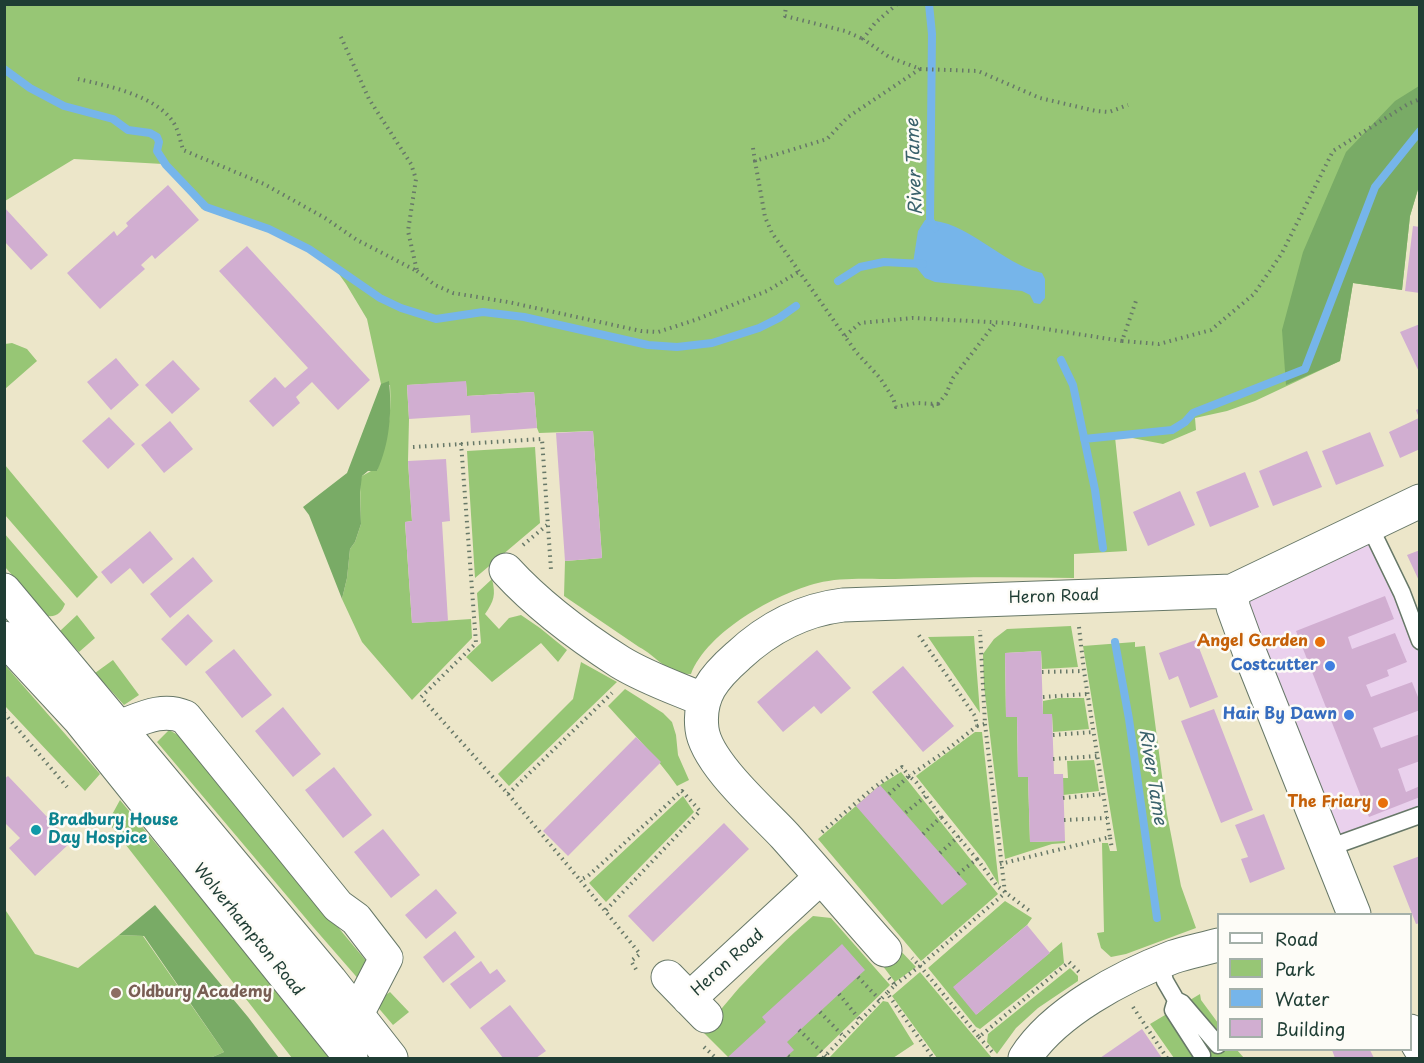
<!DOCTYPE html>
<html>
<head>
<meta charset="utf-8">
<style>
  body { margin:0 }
  #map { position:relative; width:1424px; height:1063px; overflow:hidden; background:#ece6c9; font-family:"Playpen Sans",sans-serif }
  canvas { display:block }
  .frame { position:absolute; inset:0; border:6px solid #1f3d34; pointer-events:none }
  .legend { position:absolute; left:1217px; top:913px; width:195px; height:138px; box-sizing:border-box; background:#fdfcf7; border:2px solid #a4b0a9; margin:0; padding:8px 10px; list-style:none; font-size:18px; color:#1f3d34 }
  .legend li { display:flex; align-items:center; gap:12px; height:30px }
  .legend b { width:30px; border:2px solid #a4b0a9 }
</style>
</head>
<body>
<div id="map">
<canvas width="1424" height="1063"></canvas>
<div class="frame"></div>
<ul class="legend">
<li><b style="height:8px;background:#fff"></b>Road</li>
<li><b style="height:16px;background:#97c675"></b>Park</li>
<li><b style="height:16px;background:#76b5ea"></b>Water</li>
<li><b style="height:16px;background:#d1aed1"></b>Building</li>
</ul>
</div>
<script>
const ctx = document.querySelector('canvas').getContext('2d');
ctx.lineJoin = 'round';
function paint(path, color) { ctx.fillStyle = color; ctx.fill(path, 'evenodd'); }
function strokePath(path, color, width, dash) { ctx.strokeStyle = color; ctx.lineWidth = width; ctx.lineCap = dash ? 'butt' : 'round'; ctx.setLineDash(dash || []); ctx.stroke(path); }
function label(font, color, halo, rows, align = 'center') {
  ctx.font = font + ' "Playpen Sans",sans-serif'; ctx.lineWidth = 5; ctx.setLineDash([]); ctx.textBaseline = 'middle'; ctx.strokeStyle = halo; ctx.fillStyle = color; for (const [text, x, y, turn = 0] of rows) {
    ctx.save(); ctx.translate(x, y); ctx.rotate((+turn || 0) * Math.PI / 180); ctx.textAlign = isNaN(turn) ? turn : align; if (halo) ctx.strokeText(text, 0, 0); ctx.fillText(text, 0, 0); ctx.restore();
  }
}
paint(new Path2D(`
  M1369,525l50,116v174l-91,33 -96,-245z`), '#ead1ed');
paint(new Path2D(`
  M5,5h1414v181l-9,30 -8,74 -49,-7 -13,78 -85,40 -28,10 -32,7 1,12 -33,14 -36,-7h-12l12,114 -53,3v24c-59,-1 -119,-1 -179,1 -23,0 -55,-2 -77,4 -43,11 -110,48 -127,91 -24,1 -34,-18 -52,-27l-75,-51 1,-35 37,-3 -9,-127 -54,2 -2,-5 -3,-36 -67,4 -1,-14 -59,3 2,34 -1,42 4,60 -7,1 7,101 59,-4 1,19 -60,62 -50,-58 -20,-43 5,-21 3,-29 5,-7 6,-18 -1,-42 2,-6 9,-5h6c10,-32 15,-53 13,-86l-9,-1 -14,-65 -21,-35 -10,-14 -18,-16 -14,-7 -28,-12 -74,-26 -39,-45 -89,-5 -69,42z
  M12,343l15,6 10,12 -32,28v-45z
  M535,447l5,76 -65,55 -8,-127z
  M5,465l93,112 -21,21 -72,-83z
  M4,533l61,71c-3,8 -8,13 -17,12l-43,-49z
  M492,579c4,16 2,22 -7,35l14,15 10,-11 12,-3 19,13 27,22 -9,12 -17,-19 -49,39 -26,-25 15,-14 -4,-50z
  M77,615l18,23 -16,14 -19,-21z
  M1071,626l7,41 -36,2 -1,-18 -36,2 1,64h11l1,60h10l2,65 35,-1v2l-13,1 -47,15 -21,-173 -1,-32 11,-15 13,-10z
  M974,636l6,77 -52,-76z
  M1135,642v5l10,-1 22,168 14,72 15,42 -70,26 -15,3 -10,-9 -4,-15 7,-1 -2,-89h6l2,8h7l-34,-205z
  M113,660l26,35 -15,10 -29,-32z
  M581,662l36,20 -108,104 -11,-12 75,-75z
  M5,665l95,109 -15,17 -80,-85z
  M625,689l38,24 9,9 4,13 2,20 11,25 -12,6c-20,-29 -45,-53 -69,-80z
  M1059,698h25l5,31 -36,3 -1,-17 -9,-1v-13z
  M169,730l9,5 194,233 -11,14 -47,-54 -157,-186z
  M975,732h7l17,153 -14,-23 -69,-86z
  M1094,760l5,31 -36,4v-17h5l-1,-17z
  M901,772l97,122 -77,67 -103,-122 62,-54z
  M683,796l11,16 -88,90 -17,-19z
  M120,800l213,258h-41l-184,-236z
  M1005,901l27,17 -5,7 -73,62 23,27 85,-72 2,21 -84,66 -4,-2 -48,-59z
  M4,908l31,46 43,14 41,-33 24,1 81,116 -14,6h-205z
  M813,916l18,2 59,67 -75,73h-86l-28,-28c15,-14 25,-27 38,-42 24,-25 48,-50 74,-72z
  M897,947l19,20 -21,15 -16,-21z
  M1070,968l8,8v5l-40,27 -22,20 -19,26 -10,-12 1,-8z
  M920,972l72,86h-55l-45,-62z
  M390,992l19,20 -16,13 -17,-20 4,-6z
  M1200,994l1,6 17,23v27h19l7,8h-70l-24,-34z
  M883,1001l5,1 26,42 -21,14h-64z`), '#97c675');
paint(new Path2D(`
  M1419,86v100l-9,30 -8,74 -49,-7 -13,78 -54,24 -4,-55 21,-78 43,-100 49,-51z
  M389,381c3,30 1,62 -12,90h-9l-6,5 -2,16 1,32 -6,18 -5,7 -3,29 -5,21 -33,-84 -6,-8 44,-34 34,-89z
  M155,905l93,112 31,41h-69l14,-6 -80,-116 -25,-1z`), '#79ab66');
paint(new Path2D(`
  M925,220c43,0 76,44 117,53l3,6v19l-5,6 -6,-1 -4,-8 -8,-4 -87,-9 -10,-4 -12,-15 5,-32z`), '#76b5ea');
strokePath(new Path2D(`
  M929,4l3,30 -2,186 5,8
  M4,69l26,19 34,18 49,13 15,11 22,3 7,4 2,5 -2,9 9,14 40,42 63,22 40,20 71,49 21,10 35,11 47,-7 41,5 124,28 29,2 35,-4 47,-15 20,-10 17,-12
  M838,281l22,-14 24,-5 39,2
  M1061,360l12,25 22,105 8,58
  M1084,439l88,-9 13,-8 8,-9 112,-44 70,-182 45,-56
  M1115,642l14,77 28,199`), '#76b5ea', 8);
paint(new Path2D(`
  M168,185l31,35 -44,39 -3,-4 -11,10 4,4 -45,40 -33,-36 47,-42 3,5 11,-10 -2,-3z
  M4,207l44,48 -17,15 -27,-29z
  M1413,226l7,1v66l-15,-2z
  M247,246l123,134 -32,30 -26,-28 -16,15 4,6 -27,24 -24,-26 26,-24 10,11 23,-20 -89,-97z
  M1420,324v50l-20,-42z
  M116,358l23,27 -28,25 -24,-28z
  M173,360l27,29 -28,25 -27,-29z
  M466,381l1,15 67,-4 3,36 -66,5 -1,-18 -61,4 -2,-34z
  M1420,408v41l-20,9 -11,-26 30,-14 -3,-8z
  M109,417l26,27 -27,25 -26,-28z
  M170,421l23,28 -29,24 -23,-28z
  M593,431l9,127 -37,3 -9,-128z
  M1370,432l14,34 -48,19 -14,-34z
  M1307,451l15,36 -49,19 -14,-35z
  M446,459l4,62 -8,1 6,99 -36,2 -7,-101 7,-1 -4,-60z
  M1245,472l14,35 -49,20 -14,-35z
  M1180,491l15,34 -47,21 -15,-34z
  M150,531l23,28 -30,25 -13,-16 -19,16 -10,-12z
  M1420,550v33l-13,-28z
  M193,557l20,24 -43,37 -20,-24z
  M1385,596l9,23 -46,18 4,12 43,-16 12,29 -20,8 2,6 -23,9 5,12 41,-15 8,20v8l-47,18 8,20 39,-14v27l-22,8 8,23 14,-6v11l-51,20 -73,-186z
  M188,614l25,27 -27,25 -25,-27z
  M1196,640l22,57 -28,11 -12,-32 -9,4 -10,-27z
  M234,649l38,46 -30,23 -37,-46z
  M817,650l34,38 -30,26 -7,-8 -31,26 -26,-30z
  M1041,651l2,63h9l2,60h9l2,67 -35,1 -2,-65h-10l-1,-60h-11l-1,-64z
  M903,666l51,60 -31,26 -51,-60z
  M283,707l38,47 -28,23 -38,-46z
  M1214,709l39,101 -32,13 -40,-102z
  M636,737l25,25 -93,94 -25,-25z
  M334,767l38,48 -29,23 -38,-48z
  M8,776l63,66 -36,34 -26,-28 11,-10 -16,-16v-43z
  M880,785l87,99 -25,21 -86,-99z
  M1264,814l21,55 -35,14 -9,-24 7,-2 -13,-32z
  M724,823l25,26 -96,93 -25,-26z
  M383,829l37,46 -29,23 -37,-46z
  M1420,856v67l-4,1 -23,-58z
  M436,889l21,24 -31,26 -21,-24z
  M1027,925l23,28 -74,62 -23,-28z
  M455,931l20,26 -32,26 -20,-26z
  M842,944l23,26 -78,72 7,8 -9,8h-56l-1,-1 38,-35 -4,-5z
  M481,961l9,13 7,-5 9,12 -36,28 -20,-25z
  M510,1005l36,46 -10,7h-33l-23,-30z
  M1142,1029l20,29h-62z
  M1332,1050h38l4,8h-39z`), '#d1aed1');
const service = new Path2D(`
  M1369,525l33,68 18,48
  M1328,848l92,-33
  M1160,963l5,18 11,19
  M1202,1055l-29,-45 3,-10 6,3 36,42`);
const minor = new Path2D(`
  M506,570c31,34 75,67 114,92 26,16 56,26 84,38
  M1232,591l1,16 16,44 105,263
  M119,727c22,-8 43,-20 66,-10l153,189 18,13 30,39 -29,56
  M885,950c-34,-38 -66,-76 -100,-114 -22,-24 -79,-73 -83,-107 -4,-33 12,-52 36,-73 30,-28 64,-46 105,-51l389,-14 188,-90
  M668,977l38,39
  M689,999l131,-121
  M1410,1031l10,17
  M1025,1058c29,-46 98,-82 148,-101 15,-5 31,-8 45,-12`);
const trunk = new Path2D(`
  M4,590l326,390 61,78
  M4,638l75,81 272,339`);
strokePath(service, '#677868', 19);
strokePath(minor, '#677868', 35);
strokePath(trunk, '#677868', 35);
strokePath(new Path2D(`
  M786,4l-1,12 60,15 18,8
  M897,4l-22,19 -12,16 26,18 31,12 -72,48 -21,22 -72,22 10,56 7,16 84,119 24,26 13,20 3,9 20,-4 22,1 -6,2
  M920,69l58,2 62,27 56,13 13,1 19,-7
  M78,79c30,7 83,17 98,48 3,7 5,16 7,23l81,34 61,34 32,22 60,31 -9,-40 8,-52 -5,-15 -42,-65 -29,-64
  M753,148l2,13
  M417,271l18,14 18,8 55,9 133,29 17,1 37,-12 72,-29 33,-20
  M845,336l15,-13 53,-5 95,5 114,18 15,-43
  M1122,341l37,3 52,-14 43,-36 28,-41 51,-102 75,-47 12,-5
  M938,404l8,-10 7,-16 43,-56
  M461,443l15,200 -55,54 87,97 104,-101
  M413,447l129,-8 9,131
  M523,545l24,-20
  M1079,627l5,44 26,166
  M1042,672l42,-1
  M1043,697l44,-3
  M4,713l63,74
  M985,724l20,169 -85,73 59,71 90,-75 10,10
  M977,726l8,-2 -5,-94
  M1053,735l41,-3
  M1053,759l45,-3
  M508,794l72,86
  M889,794l20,-18 7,6 10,14 -21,17
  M1063,798l41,-4
  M1064,820l43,-2
  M822,832l50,-43 30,-22 7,9 34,-23 34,-27 -2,-10 -57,-82
  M923,834l18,-17 -15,-21
  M940,853l18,-16 -17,-20
  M977,859l20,27 34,26
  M1000,864l110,-27 2,12
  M958,874l19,-15 -19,-22
  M606,910l94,-99 -18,-20 -94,85 -8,4 60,74 -9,7 6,10
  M858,977l22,23
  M889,978l6,7 -8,8 46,65
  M895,985l25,-19 -8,-8
  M839,994l21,26
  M1133,1007l34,51
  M820,1012l24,25
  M799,1030l27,26
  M979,1037l15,17
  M704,1047l12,11
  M788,1056l3,2
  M823,1058l64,-65`), '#677868', 4, [1.5, 4.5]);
strokePath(service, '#fff', 16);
strokePath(minor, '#fff', 33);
strokePath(trunk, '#fff', 33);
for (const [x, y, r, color] of [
  [1320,642,6,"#e8710a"],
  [1330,666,6,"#3f7fe0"],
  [1349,715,6,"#3f7fe0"],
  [1383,803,6,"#e8710a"],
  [36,830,6,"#0f9aa8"],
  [116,993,6,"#8d6e63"]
]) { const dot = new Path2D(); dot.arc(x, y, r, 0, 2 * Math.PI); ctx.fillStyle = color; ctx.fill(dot); strokePath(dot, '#fdfcf7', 2); }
label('16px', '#1f3d34', '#fdfcf7', [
  ["Heron Road",1054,597,-2],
  ["Wolverhampton Road",248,930,51],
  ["Heron Road",728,963,-42]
]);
label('bold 16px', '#c56008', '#fdfcf7', [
  ["Angel Garden",1308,642],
  ["The Friary",1371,803]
], 'right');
label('bold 16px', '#366cbe', '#fdfcf7', [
  ["Costcutter",1318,666],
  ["Hair By Dawn",1337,715]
], 'right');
label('bold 16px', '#0d838f', '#fdfcf7', [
  ["Bradbury House",48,821],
  ["Day Hospice",48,839]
], 'left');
label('bold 16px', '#785e54', '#fdfcf7', [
  ["Oldbury Academy",128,993]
], 'left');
label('italic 18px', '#39616b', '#fdfcf7', [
  ["River Tame",915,167,-92],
  ["River Tame",1152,777,81]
]);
</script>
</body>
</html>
